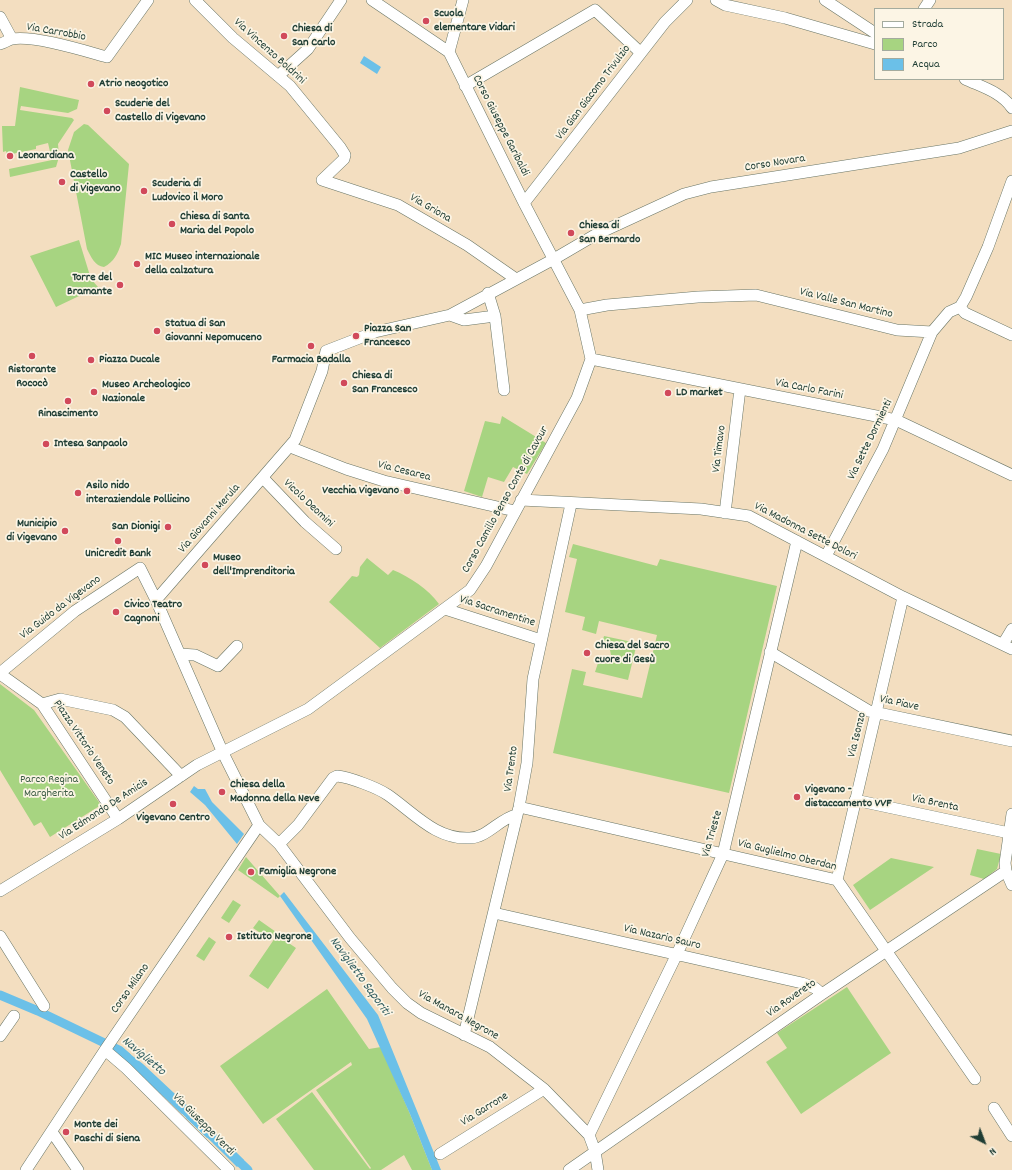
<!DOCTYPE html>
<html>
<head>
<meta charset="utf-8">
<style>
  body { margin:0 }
  #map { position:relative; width:1012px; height:1170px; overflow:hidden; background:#f3dec0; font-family:Dekko,sans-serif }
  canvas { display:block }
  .legend { position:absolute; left:874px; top:8px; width:130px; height:72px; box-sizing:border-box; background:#fcf5e5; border:1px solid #a4ab9e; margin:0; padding:5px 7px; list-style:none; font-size:12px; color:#1f3d34 }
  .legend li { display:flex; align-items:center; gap:8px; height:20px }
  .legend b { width:20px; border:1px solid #a4ab9e }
  .north { position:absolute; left:964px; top:1122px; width:40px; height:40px; -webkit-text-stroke:3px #fcf5e5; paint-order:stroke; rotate:138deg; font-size:11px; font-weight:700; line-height:16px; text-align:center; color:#1f3d34 }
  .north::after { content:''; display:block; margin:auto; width:14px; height:18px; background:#1f3d34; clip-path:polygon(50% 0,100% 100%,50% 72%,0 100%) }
</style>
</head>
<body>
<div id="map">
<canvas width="1012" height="1170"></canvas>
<ul class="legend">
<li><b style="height:5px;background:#fff"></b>Strada</li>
<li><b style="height:11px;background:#a7d481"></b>Parco</li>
<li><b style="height:11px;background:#6bc0e8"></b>Acqua</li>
</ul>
<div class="north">N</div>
</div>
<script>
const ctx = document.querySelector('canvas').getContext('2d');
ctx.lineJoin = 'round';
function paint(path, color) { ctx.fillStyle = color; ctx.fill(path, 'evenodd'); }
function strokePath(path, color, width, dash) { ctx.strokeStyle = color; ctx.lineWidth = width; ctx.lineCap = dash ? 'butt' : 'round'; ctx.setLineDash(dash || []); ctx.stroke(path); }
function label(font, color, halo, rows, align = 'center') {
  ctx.font = font + ' Dekko,sans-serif'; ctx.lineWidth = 3.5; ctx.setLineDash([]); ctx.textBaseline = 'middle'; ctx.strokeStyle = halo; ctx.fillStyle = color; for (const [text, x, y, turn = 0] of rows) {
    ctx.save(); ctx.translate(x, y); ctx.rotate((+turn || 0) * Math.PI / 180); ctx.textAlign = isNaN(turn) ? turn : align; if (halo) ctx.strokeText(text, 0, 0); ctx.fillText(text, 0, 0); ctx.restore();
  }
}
paint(new Path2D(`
  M20,87l59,13 -2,9 -9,4 -47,-7 -1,4 52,8 2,2 -16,24 1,13 -3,10 -46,10 -1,-8 43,-9 -4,-17 -12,3v3l-29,6 -1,-4 -3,1 -1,-26h13z
  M84,124l4,1 41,39 -8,80c-3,9 -7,18 -17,23 -9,-1 -13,-10 -17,-18l-19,-99 6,-18z
  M79,240l12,39 7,8 -42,20 -26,-51z
  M502,416l44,27 -19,31 -14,-7 -9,15 -16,-5 -6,20 -18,-6 21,-70 15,3z
  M573,544l84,22 3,-7 117,27 -48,207 -176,-40 19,-84 14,3 -3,13 59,13 15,-63 -58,-14 -3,13 -14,-4 3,-13 -20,-5 12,-53 -8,-2z
  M367,558l21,17 5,-5c17,7 35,19 46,34l-59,44 -51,-46 23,-26 5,1 2,-2 1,-8z
  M604,636l33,7 -9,37 -33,-8 3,-9h9l4,-8 -1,-5 -9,-4z
  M0,684l34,26 67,95 -51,32 -9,-15 -7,4 -34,-56z
  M977,849l24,5 -4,15 -13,10 -14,-4z
  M246,857l34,39 -2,2 -40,-28z
  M891,858l43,9 -64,43 -17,-25z
  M233,900l8,5 -12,18 -8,-5z
  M259,920l17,12 -5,8 -18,-12z
  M277,935l19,13 -28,41 -19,-13z
  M209,937l7,5 -12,19 -8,-5z
  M847,987l44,66 -90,61 -35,-52 21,-14 -10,-15z
  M327,989l42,60 12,-2 29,67 22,56h-20l-8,-15 -23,15h-67l-38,-51 36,-27 58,77 1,-1 -55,-78 36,-25 -1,-3 -88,62 -43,-58z`), '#a7d481');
paint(new Path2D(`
  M364,56l17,11 -4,7 -17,-11z
  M194,786l4,3h7l7,13 32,32 -7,10 -32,-39 -15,-13z
  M284,892l94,123 63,155h-9l-22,-56 -43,-95 -87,-123z
  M121,1047l22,17 46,43 -7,7 -65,-61z
  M194,1111l20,20 -7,7 -21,-20z
  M220,1136l24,24 -7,7 -24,-24z`), '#6bc0e8');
strokePath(new Path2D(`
  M0,995l38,16 81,39 8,7
  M176,1102l72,68`), '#6bc0e8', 9);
const minor = new Path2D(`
  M195,0l38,38 57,48 50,61 5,8 -1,4 -22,21
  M372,0l77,52
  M716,0l9,5 60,13 90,26
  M825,0l50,33
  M924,9l6,-9
  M0,17l12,22
  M0,44c4,-1 8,-4 12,-5 22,-4 73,12 95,18l41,-57
  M278,76l30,-27 33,-49
  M965,79c17,8 36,13 47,29
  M465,86l130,-76 46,43
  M322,180l76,25 69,40 49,34
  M524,203l141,-181 22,-22
  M488,293l7,23 9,74
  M960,307l5,6 47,22
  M580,310l27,-5 91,-8 58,-2 141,35 35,2
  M450,315l14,5 31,-4
  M591,359l305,61 116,55
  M290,447l56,22 38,12 131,30
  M263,478l42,44 31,27
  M521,500l180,9 48,7 154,81 109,52
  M725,513l15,-124
  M826,556l57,-107 49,-117 17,-20 11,-5 6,-10 22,-50 24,-66
  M156,600l139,-160 27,-69 4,-20 49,-19 75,-17 104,-56 41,-24 89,-41 27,-7 248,-39 53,-17
  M445,609l96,31
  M1003,644l9,-15
  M770,652l99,59 143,30
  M180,654l15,1 23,11 19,-20
  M0,673l75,-62 65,-43 16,32 67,153 36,72 20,19 71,94 42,50 15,15 14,10 69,34 54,42 45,46 6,16 3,19
  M0,674l42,30 76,115
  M42,704l18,-5 53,11 12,7 56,59
  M855,800l154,33
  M519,807l318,73 138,199
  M1012,814l-7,49 1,8 6,14
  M279,844l19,-19 35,-47 4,-2c12,1 41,12 51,19 26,18 48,45 82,43 18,-1 29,-19 46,-23
  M837,880l66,-283
  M0,891l118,-72 79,-54 111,-56 162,-119 16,-24 91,-168 14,-39 -11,-49 -56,-107 -75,-151 14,-52
  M494,913l308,70 13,5 7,6
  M0,936l44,70
  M464,1035l55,-228 8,-44 6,-84 38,-175
  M0,1036l14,-20
  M105,1050l21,18 103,102
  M994,1108l18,28
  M52,1132l26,38
  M589,1135l88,-181 46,-100 74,-313
  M440,1154l104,-65
  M26,1170l79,-120 154,-225
  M569,1170l253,-176 184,-123`);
strokePath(minor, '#697565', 12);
strokePath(minor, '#fff', 11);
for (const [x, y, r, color] of [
  [426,21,4,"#d1495b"],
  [284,36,4,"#d1495b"],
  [91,84,4,"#d1495b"],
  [107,111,4,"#d1495b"],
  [10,156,4,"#d1495b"],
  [62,182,4,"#d1495b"],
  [144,191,4,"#d1495b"],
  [172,224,4,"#d1495b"],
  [571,233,4,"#d1495b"],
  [137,264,4,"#d1495b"],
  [120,285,4,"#d1495b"],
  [157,331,4,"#d1495b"],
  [356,336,4,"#d1495b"],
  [311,346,4,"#d1495b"],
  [32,356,4,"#d1495b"],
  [91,360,4,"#d1495b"],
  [344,383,4,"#d1495b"],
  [94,392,4,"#d1495b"],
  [668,393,4,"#d1495b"],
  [68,401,4,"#d1495b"],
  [46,444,4,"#d1495b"],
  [407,491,4,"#d1495b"],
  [78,493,4,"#d1495b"],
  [168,527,4,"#d1495b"],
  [65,531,4,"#d1495b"],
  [118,541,4,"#d1495b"],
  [205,565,4,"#d1495b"],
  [116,612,4,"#d1495b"],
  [587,653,4,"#d1495b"],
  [222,792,4,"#d1495b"],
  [797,797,4,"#d1495b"],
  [173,804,4,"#d1495b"],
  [251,872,4,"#d1495b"],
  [229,937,4,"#d1495b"],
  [66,1132,4,"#d1495b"]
]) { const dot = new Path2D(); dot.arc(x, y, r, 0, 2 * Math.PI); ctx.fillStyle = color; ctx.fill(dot); strokePath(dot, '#fcf5e5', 1.5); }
label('bold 12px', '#1f3d34', '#fcf5e5', [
  ["Scuola",434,14],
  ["elementare Vidari",434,28],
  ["Chiesa di",292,29],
  ["San Carlo",292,43],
  ["Atrio neogotico",99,84],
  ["Scuderie del",115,104],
  ["Castello di Vigevano",115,118],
  ["Leonardiana",18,156],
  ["Castello",70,175],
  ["di Vigevano",70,189],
  ["Scuderia di",152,184],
  ["Ludovico il Moro",152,198],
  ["Chiesa di Santa",180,217],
  ["Maria del Popolo",180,231],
  ["Chiesa di",579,226],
  ["San Bernardo",579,240],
  ["MIC Museo internazionale",145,257],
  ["della calzatura",145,271],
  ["Torre del",112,278,"right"],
  ["Bramante",112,292,"right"],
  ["Statua di San",165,324],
  ["Giovanni Nepomuceno",165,338],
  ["Piazza San",364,329],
  ["Francesco",364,343],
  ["Piazza Ducale",99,360],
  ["Farmacia Badalla",311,360,"center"],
  ["Ristorante",32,370,"center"],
  ["Rococò",32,384,"center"],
  ["Chiesa di",352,376],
  ["San Francesco",352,390],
  ["Museo Archeologico",102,385],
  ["Nazionale",102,399],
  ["LD market",676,393],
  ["Rinascimento",68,414,"center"],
  ["Intesa Sanpaolo",54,444],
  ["Asilo nido",86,486],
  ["interaziendale Pollicino",86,500],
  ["Vecchia Vigevano",399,491,"right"],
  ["Municipio",57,524,"right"],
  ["di Vigevano",57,538,"right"],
  ["San Dionigi",160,527,"right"],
  ["UniCredit Bank",118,554,"center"],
  ["Museo",213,558],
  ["dell'Imprenditoria",213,572],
  ["Civico Teatro",124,605],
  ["Cagnoni",124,619],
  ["Chiesa del Sacro",595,646],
  ["cuore di Gesù",595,660],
  ["Chiesa della",230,785],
  ["Madonna della Neve",230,799],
  ["Vigevano -",805,790],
  ["distaccamento VVF",805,804],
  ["Vigevano Centro",173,818,"center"],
  ["Famiglia Negrone",259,872],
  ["Istituto Negrone",237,937],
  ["Monte dei",74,1125],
  ["Paschi di Siena",74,1139]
], 'left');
label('12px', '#1f3d34', '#fcf5e5', [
  ["Via Carrobbio",56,33,10],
  ["Via Vincenzo Boldrini",269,52,42],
  ["Via Gian Giacomo Trivulzio",594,93,-53],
  ["Corso Giuseppe Garibaldi",500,126,63],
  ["Corso Novara",775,164,-9],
  ["Via Griona",430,209,30],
  ["Via Valle San Martino",846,304,14],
  ["Via Carlo Farini",809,390,11],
  ["Via Sette Dormienti",871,440,-64],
  ["Via Timavo",720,449,-83],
  ["Via Cesarea",404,472,14],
  ["Corso Camillo Benso Conte di Cavour",506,500,-61],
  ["Vicolo Deomini",308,504,43],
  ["Via Giovanni Merula",210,519,-49],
  ["Via Madonna Sette Dolori",805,532,27],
  ["Via Guido da Vigevano",61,608,-37],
  ["Via Sacramentine",497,612,18],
  ["Via Piave",899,704,12],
  ["Via Isonzo",858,735,-76],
  ["Piazza Vittorio Veneto",83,743,56],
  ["Via Trento",512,769,-82],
  ["Via Brenta",935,804,12],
  ["Via Edmondo De Amicis",104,810,-33],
  ["Via Trieste",713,834,-74],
  ["Via Guglielmo Oberdan",787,856,14],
  ["Via Nazario Sauro",662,938,13],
  ["Corso Milano",131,989,-55],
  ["Via Rovereto",792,999,-35],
  ["Via Manara Negrone",458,1016,29],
  ["Via Garrone",485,1110,-32],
  ["Via Giuseppe Verdi",203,1125,45]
]);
label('12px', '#3a5b43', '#fcf5e5', [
  ["Parco Regina",49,780],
  ["Margherita",49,794]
]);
label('italic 13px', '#325e61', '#fcf5e5', [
  ["Naviglietto Saporiti",359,977,54],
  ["Naviglietto",143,1057,40]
]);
</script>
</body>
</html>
